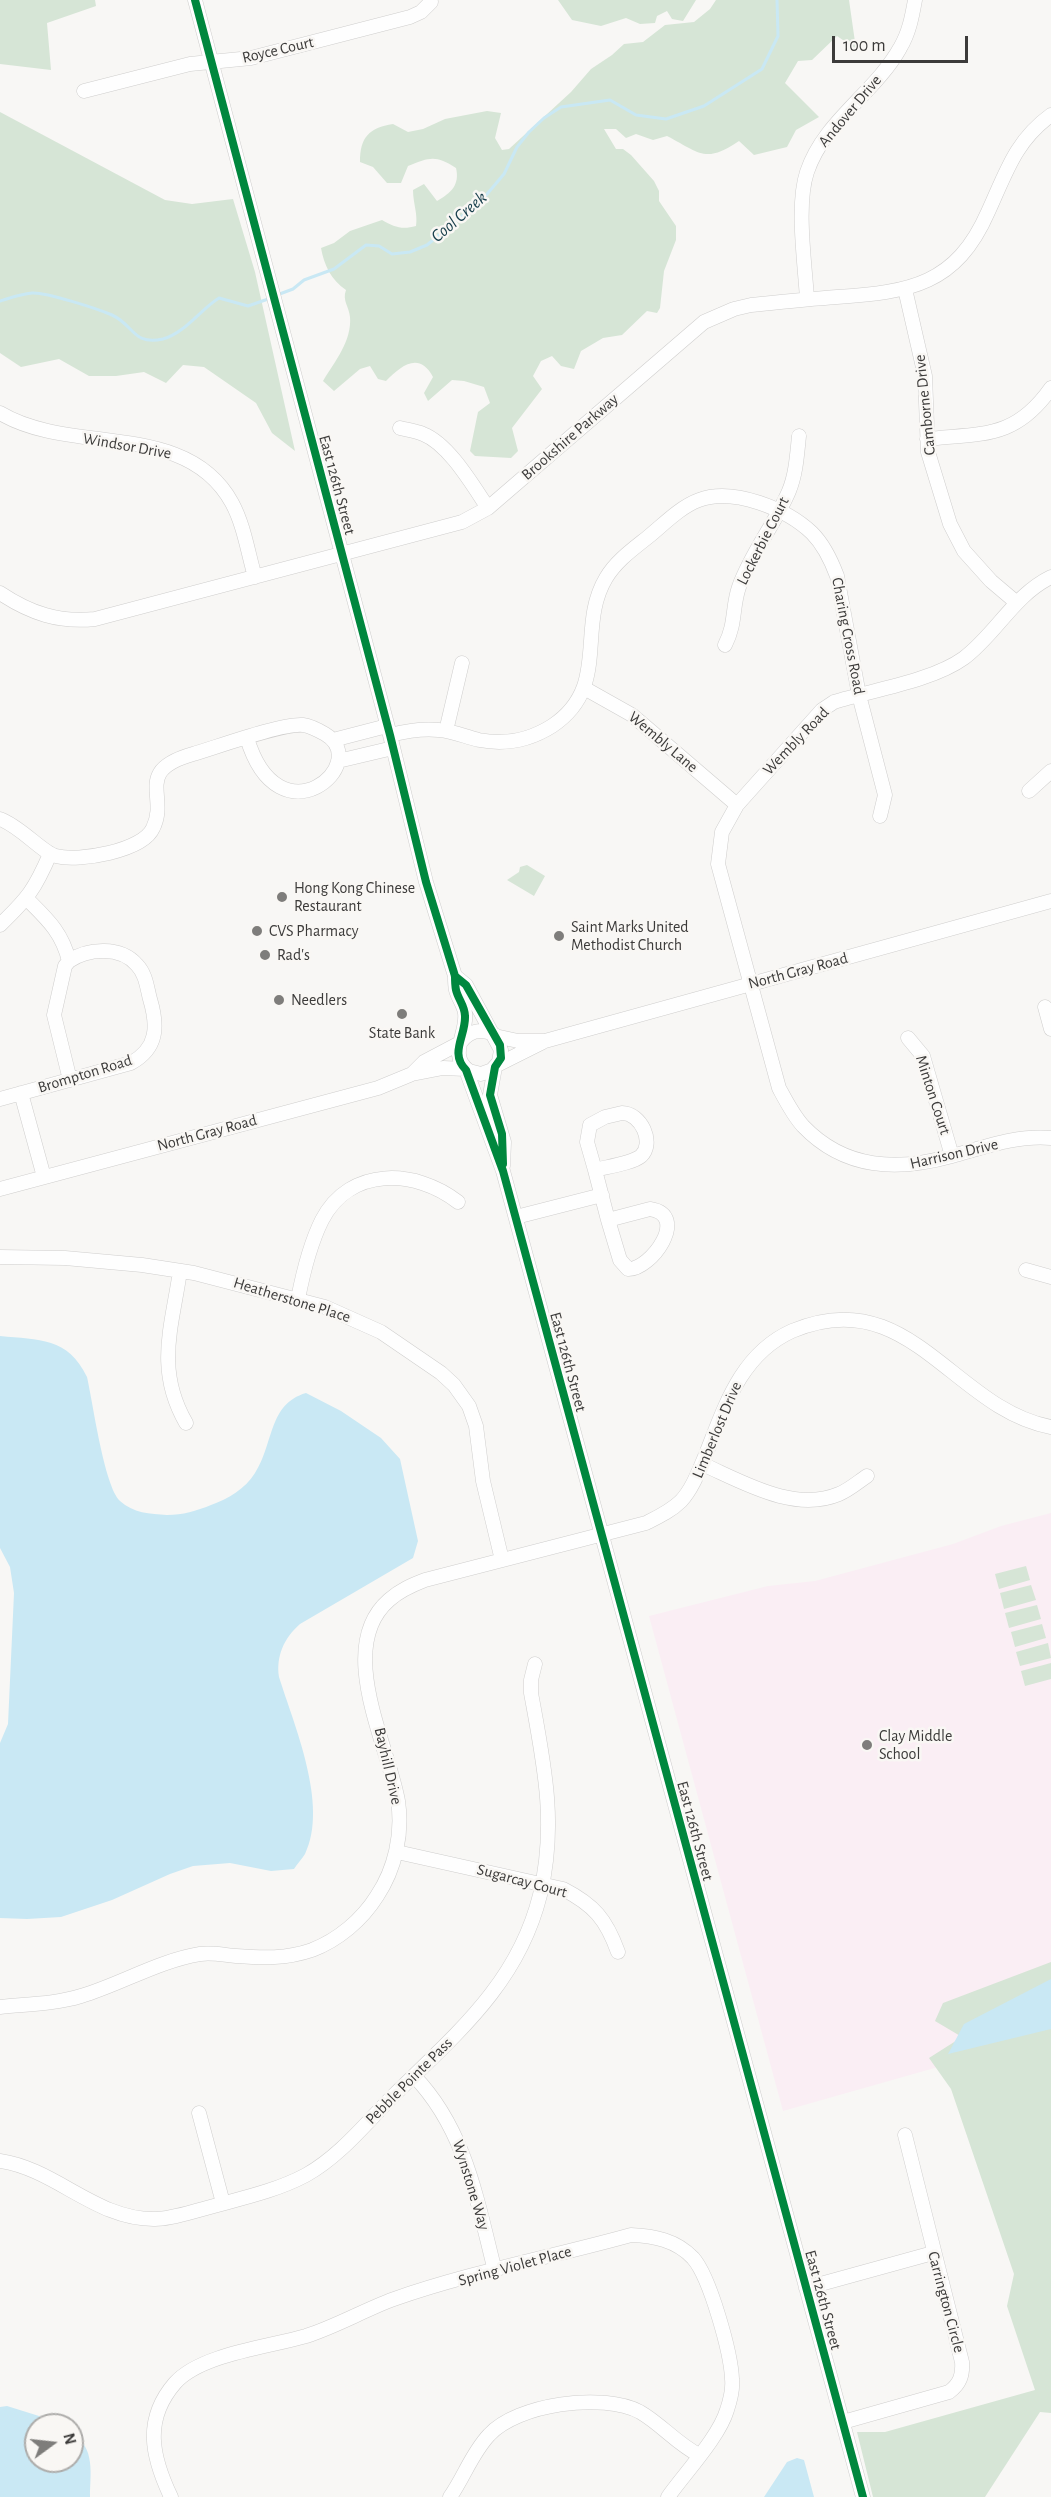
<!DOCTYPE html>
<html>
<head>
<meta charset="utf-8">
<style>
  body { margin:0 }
  #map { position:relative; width:1051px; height:2497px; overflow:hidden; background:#f8f7f5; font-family:"Alegreya Sans",sans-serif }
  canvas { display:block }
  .north { position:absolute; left:24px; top:2413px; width:60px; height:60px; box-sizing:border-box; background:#f9f7f4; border:2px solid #adacaa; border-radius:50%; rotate:75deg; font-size:16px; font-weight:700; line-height:24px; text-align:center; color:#3c3b3a }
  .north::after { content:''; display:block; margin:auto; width:21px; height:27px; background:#7e7d7b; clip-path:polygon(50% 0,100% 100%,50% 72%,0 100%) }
  .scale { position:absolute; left:832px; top:36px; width:136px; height:27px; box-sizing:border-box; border:3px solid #3c3b3a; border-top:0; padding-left:8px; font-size:18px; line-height:21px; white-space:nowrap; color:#3c3b3a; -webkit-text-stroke:4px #f9f7f4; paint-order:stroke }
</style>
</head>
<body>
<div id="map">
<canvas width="1051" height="2497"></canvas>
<div class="north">N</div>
<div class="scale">100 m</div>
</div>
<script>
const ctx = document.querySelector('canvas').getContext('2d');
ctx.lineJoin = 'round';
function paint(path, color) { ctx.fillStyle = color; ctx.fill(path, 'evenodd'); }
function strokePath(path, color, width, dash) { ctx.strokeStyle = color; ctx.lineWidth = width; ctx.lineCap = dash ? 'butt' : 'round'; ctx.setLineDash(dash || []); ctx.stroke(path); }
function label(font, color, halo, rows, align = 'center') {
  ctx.font = font + ' "Alegreya Sans",sans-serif'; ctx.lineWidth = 5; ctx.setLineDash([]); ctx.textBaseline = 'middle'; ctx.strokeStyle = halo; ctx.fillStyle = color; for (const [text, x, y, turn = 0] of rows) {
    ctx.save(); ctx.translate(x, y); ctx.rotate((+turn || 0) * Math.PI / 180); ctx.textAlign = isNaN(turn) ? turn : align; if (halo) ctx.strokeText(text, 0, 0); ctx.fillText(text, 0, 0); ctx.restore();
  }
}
paint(new Path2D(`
  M1051,1513v522l-268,76 -134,-495 119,-30 47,-5 138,-37 48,-18z`), '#faeef4');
paint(new Path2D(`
  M0,0h95l1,6 -49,17 4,47 -51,-6z
  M558,0h138l-13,21 -11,-2 -5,-8 -10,5 -2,7 -15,1 -14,-6 -25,8 -29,-6z
  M716,0h133l7,49 -19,-13 -25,24 -14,1 -13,22 34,34 -23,13 -9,17 -33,8 -15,-14c-34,23 -39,12 -72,-5l-14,4 -17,-6 -10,4 -10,-9h-12l12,20h7l8,6 23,26 5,10v10l17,25v14l-12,31 -4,37 -3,5 -10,-2 -25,24 -19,3 -22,13 -7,18 -13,-3 -9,-10 -11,5 -8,15 9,13 -30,39 6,23 -7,7 -36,-2 -5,-5 8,-39 12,-9 -6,-16 -20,-6 -12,-1 -24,21 -4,-8 9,-16c-14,-26 -32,-11 -47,4l-8,-2 -8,-13 -10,3 -26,22 -11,-10c12,-20 29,-40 27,-64 -1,-11 -8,-16 -4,-27 -15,-10 -22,-25 -25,-42l13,-5 16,-12 32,-11c12,7 20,10 34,6 2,-12 -3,-23 -3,-36l11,-6 13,17c14,-8 23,-16 19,-33 -20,-13 -26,-11 -48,-2l-7,17h-14l-14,-16 -13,-5c0,-25 9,-34 33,-38l15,8 15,-3 22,-10 42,-8 14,2 -6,25 7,12 7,-1 62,-57 20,-23 21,-14 12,-11 19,-2 22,-17 29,-3 16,-13z
  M0,112l165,88 27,4 41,-5 22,73 40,179 -23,-18 -16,-30 -52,-36 -21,-2 -17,18 -22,-11 -28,4h-27l-30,-17 -38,8 -21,-14z
  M527,865l18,11 -11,20 -27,-16 12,-8 1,-5z
  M1026,1566l4,14 -31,9 -4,-15z
  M1031,1585l5,15 -32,9 -4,-16z
  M1037,1605l4,14 -32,9 -4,-15z
  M1042,1624l4,14 -31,9 -4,-15z
  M1048,1643l3,15 -31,8 -4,-14z
  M1051,1663v16l-26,7 -4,-15z
  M1051,1962v451l-11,-1 -55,85h-112l-16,-65h28l150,-42 -28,-84 7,-32 -63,-185 -22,-31 33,-21 -27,-16 8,-18z`), '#d6e5d6');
paint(new Path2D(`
  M0,1336c39,4 68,1 87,41 6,26 17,108 33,124 13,12 30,13 47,14 16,0 29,-4 44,-10 17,-6 34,-16 44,-32 19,-29 13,-69 51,-80l35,18 40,27 19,21 18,82 -5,17 -113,66c-16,14 -24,32 -21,53 15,48 50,128 26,177 -3,5 -8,10 -11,15l-23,2 -41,-8 -37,3 -23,8 -58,26 -51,17 -34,2 -27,-1v-175l8,-19 6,-131 -4,-26 -10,-19z
  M1051,1979v50l-103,25 16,-30z
  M7,2406l32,10 16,9h-19v36h36v-27c24,13 18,41 18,63h-90v-90z
  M797,2458l7,2 10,37h-50l23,-35z`), '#c9e8f4');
strokePath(new Path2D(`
  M277,295l16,-6 11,-9 30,-11 32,-24 13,1 13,8 18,-2 17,-7 55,-45 22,-26 13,-27 12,-15 15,-14 17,-11 49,-7 26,15 30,4 38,-13 58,-37 16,-33 -1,-36
  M0,301c10,-3 21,-7 32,-8 14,-1 66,16 80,22 22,10 21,31 51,24 22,-6 38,-30 56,-41l29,8 23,-8`), '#c9e8f4', 3);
const minor = new Path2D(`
  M195,0l195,735 36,147 29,94c0,4 0,10 1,14 2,8 8,15 9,23 3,21 -18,42 4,58l12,3 11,-4 7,-8 2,-12 -35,-65 -11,-9
  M84,91l106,-27 61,-6 159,-41 11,-5 10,-10
  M905,289l20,87 3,76 22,72 14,27 27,30 26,22
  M807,299c-2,-35 -11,-94 0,-127 17,-51 68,-79 93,-124 9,-15 12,-31 15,-48
  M0,413c72,43 186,6 232,90 12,22 16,50 23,74
  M400,428c8,2 16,3 23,6 26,10 50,52 65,74
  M927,439c56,-6 88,0 124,-51
  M1051,577c-37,18 -55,57 -87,81 -32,23 -91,32 -130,44l-12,8 -85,95 -15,27 -4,32 61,224c7,13 14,27 24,38 42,44 95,45 149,30 33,-9 65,-21 99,-18
  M0,593c30,20 59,30 95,26l367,-97 26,-14 216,-186 30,-13 17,-4c29,-3 57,-6 86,-8 73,-5 119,-12 151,-85 18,-39 27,-71 63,-97
  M725,645c11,-21 7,-38 14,-58 12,-34 36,-63 50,-96 7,-17 8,-36 10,-55
  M584,688l48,27 105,90
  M446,731l16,-68
  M390,735c16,-4 33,-7 49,-5 14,1 27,7 40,10 26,5 51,0 73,-14 59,-39 24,-98 54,-148 10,-17 27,-29 42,-41 16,-13 32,-30 51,-37 34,-13 88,9 113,33 12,12 19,27 25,43l22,119 26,100 -5,21
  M333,740l54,-14
  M338,761l55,-13
  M1029,791l22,-20
  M0,819c20,7 43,34 56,37 23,6 87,-5 97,-28 16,-32 -20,-57 40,-74 24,-7 89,-31 110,-29 8,1 15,5 22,9 49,29 -46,111 -78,4
  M27,899c20,20 35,33 42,62
  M0,925c28,-27 35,-36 50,-71
  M69,961l-4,5 -11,49 16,65
  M1045,1007l6,22
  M495,1036l23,5h27l506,-140
  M908,1038l15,18 29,100
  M460,1043c9,-13 22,-15 35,-8
  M497,1065l46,-23
  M495,1067l-5,28 14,47 -1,24
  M466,1070l37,101 360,1326
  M412,1074l12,-12 36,-19
  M21,1093l23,84
  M0,1099l131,-36c27,-15 27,-37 19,-64 -3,-11 -4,-25 -13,-34 -16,-19 -49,-17 -68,-4
  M622,1113c19,0 33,30 19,43 -8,7 -35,11 -46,14l-8,-28 3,-17 15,-8z
  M595,1170l13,50
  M0,1189l378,-101 34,-14 31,-6 22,1
  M650,1209c40,6 1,61 -22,60l-8,-9 -12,-40z
  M516,1217l86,-22
  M0,1257l65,1 77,7 52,8 131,34 56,25 60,41 13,12 15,21 7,20 7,55 19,79
  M1026,1270l25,7
  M180,1271c-8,56 -25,98 6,152
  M298,1299c5,-26 12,-55 24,-79 28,-54 94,-51 136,-18
  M702,1464c41,18 92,49 137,30 10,-4 19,-12 28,-18
  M397,1852l166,37c31,16 43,30 55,63
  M0,2007c27,-3 55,-3 81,-11 40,-12 77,-35 119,-42 12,-2 24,1 36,2 27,2 50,3 76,-6 26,-10 50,-30 65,-54 18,-27 26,-62 21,-95 -10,-57 -63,-154 -9,-201 11,-10 23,-15 36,-20l221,-57c12,-6 25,-12 35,-22 12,-13 18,-31 25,-47 19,-48 35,-100 86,-123 117,-50 161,78 259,96
  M414,2076c52,54 63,125 81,195
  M199,2113l24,90
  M0,2161c56,8 96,59 155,58 16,0 33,-6 48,-10 35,-10 71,-17 103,-34 34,-19 60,-52 87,-79 62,-61 125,-112 147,-201 17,-71 4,-131 -9,-202v-13l4,-16
  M806,2288l127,-35
  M843,2422l106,-30c11,-8 14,-17 13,-30l-57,-227
  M171,2497c-19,-40 -28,-77 4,-114 26,-29 94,-36 131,-47 31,-10 58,-26 88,-37 77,-27 158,-42 237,-64 23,1 45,5 62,23 17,19 38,95 39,121 1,9 -2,22 -5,31 -8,27 -42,63 -59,87
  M450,2497c14,-20 22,-44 39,-62 28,-31 114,-43 151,-23 21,12 37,32 59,43`);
strokePath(minor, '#cfcecd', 15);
strokePath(minor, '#fefefe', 14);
strokePath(new Path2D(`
  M195,0l195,735 36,147 29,94c0,4 0,9 1,14 2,9 9,16 9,26 1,20 -16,37 1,54l37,101 360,1326
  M455,976l11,9 34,60 1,13 -6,9 -5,28 12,39 1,30`), '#00873e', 8);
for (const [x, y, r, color] of [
  [282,897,6,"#7e7d7b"],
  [257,931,6,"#7e7d7b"],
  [559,936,6,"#7e7d7b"],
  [265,955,6,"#7e7d7b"],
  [279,1000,6,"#7e7d7b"],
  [402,1014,6,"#7e7d7b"],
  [867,1745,6,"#7e7d7b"]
]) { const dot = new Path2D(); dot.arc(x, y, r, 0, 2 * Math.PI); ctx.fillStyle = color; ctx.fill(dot); strokePath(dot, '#f9f7f4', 2); }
label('16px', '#3c3b3a', '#f9f7f4', [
  ["Royce Court",278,50,-13],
  ["Andover Drive",850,111,-50],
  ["Camborne Drive",925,405,-96],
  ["Brookshire Parkway",570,437,-41],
  ["Windsor Drive",127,446,10],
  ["East 126th Street",337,485,75],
  ["Lockerbie Court",763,541,-63],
  ["Charing Cross Road",848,636,79],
  ["Wembly Road",796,741,-46],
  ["Wembly Lane",663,742,40],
  ["North Gray Road",798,971,-15],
  ["Brompton Road",85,1074,-17],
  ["Minton Court",933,1095,72],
  ["North Gray Road",207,1133,-15],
  ["Harrison Drive",954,1154,-13],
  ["Heatherstone Place",292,1300,17],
  ["East 126th Street",568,1362,75],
  ["Limberlost Drive",717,1430,-67],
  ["Bayhill Drive",388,1766,77],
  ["East 126th Street",695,1831,75],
  ["Sugarcay Court",522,1881,15],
  ["Pebble Pointe Pass",409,2081,-45],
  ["Wynstone Way",471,2185,73],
  ["Spring Violet Place",515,2266,-15],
  ["East 126th Street",823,2300,75],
  ["Carrington Circle",946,2302,75]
]);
label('16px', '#3c3b3a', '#f9f7f4', [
  ["Hong Kong Chinese",294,888],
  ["Restaurant",294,906],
  ["Saint Marks United",571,927],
  ["Methodist Church",571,945],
  ["CVS Pharmacy",269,931],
  ["Rad's",277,955],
  ["Needlers",291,1000],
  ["State Bank",402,1033,"center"],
  ["Clay Middle",879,1736],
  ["School",879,1754]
], 'left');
label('italic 18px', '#163d4a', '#f9f7f4', [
  ["Cool Creek",459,217,-41]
]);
</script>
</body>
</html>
